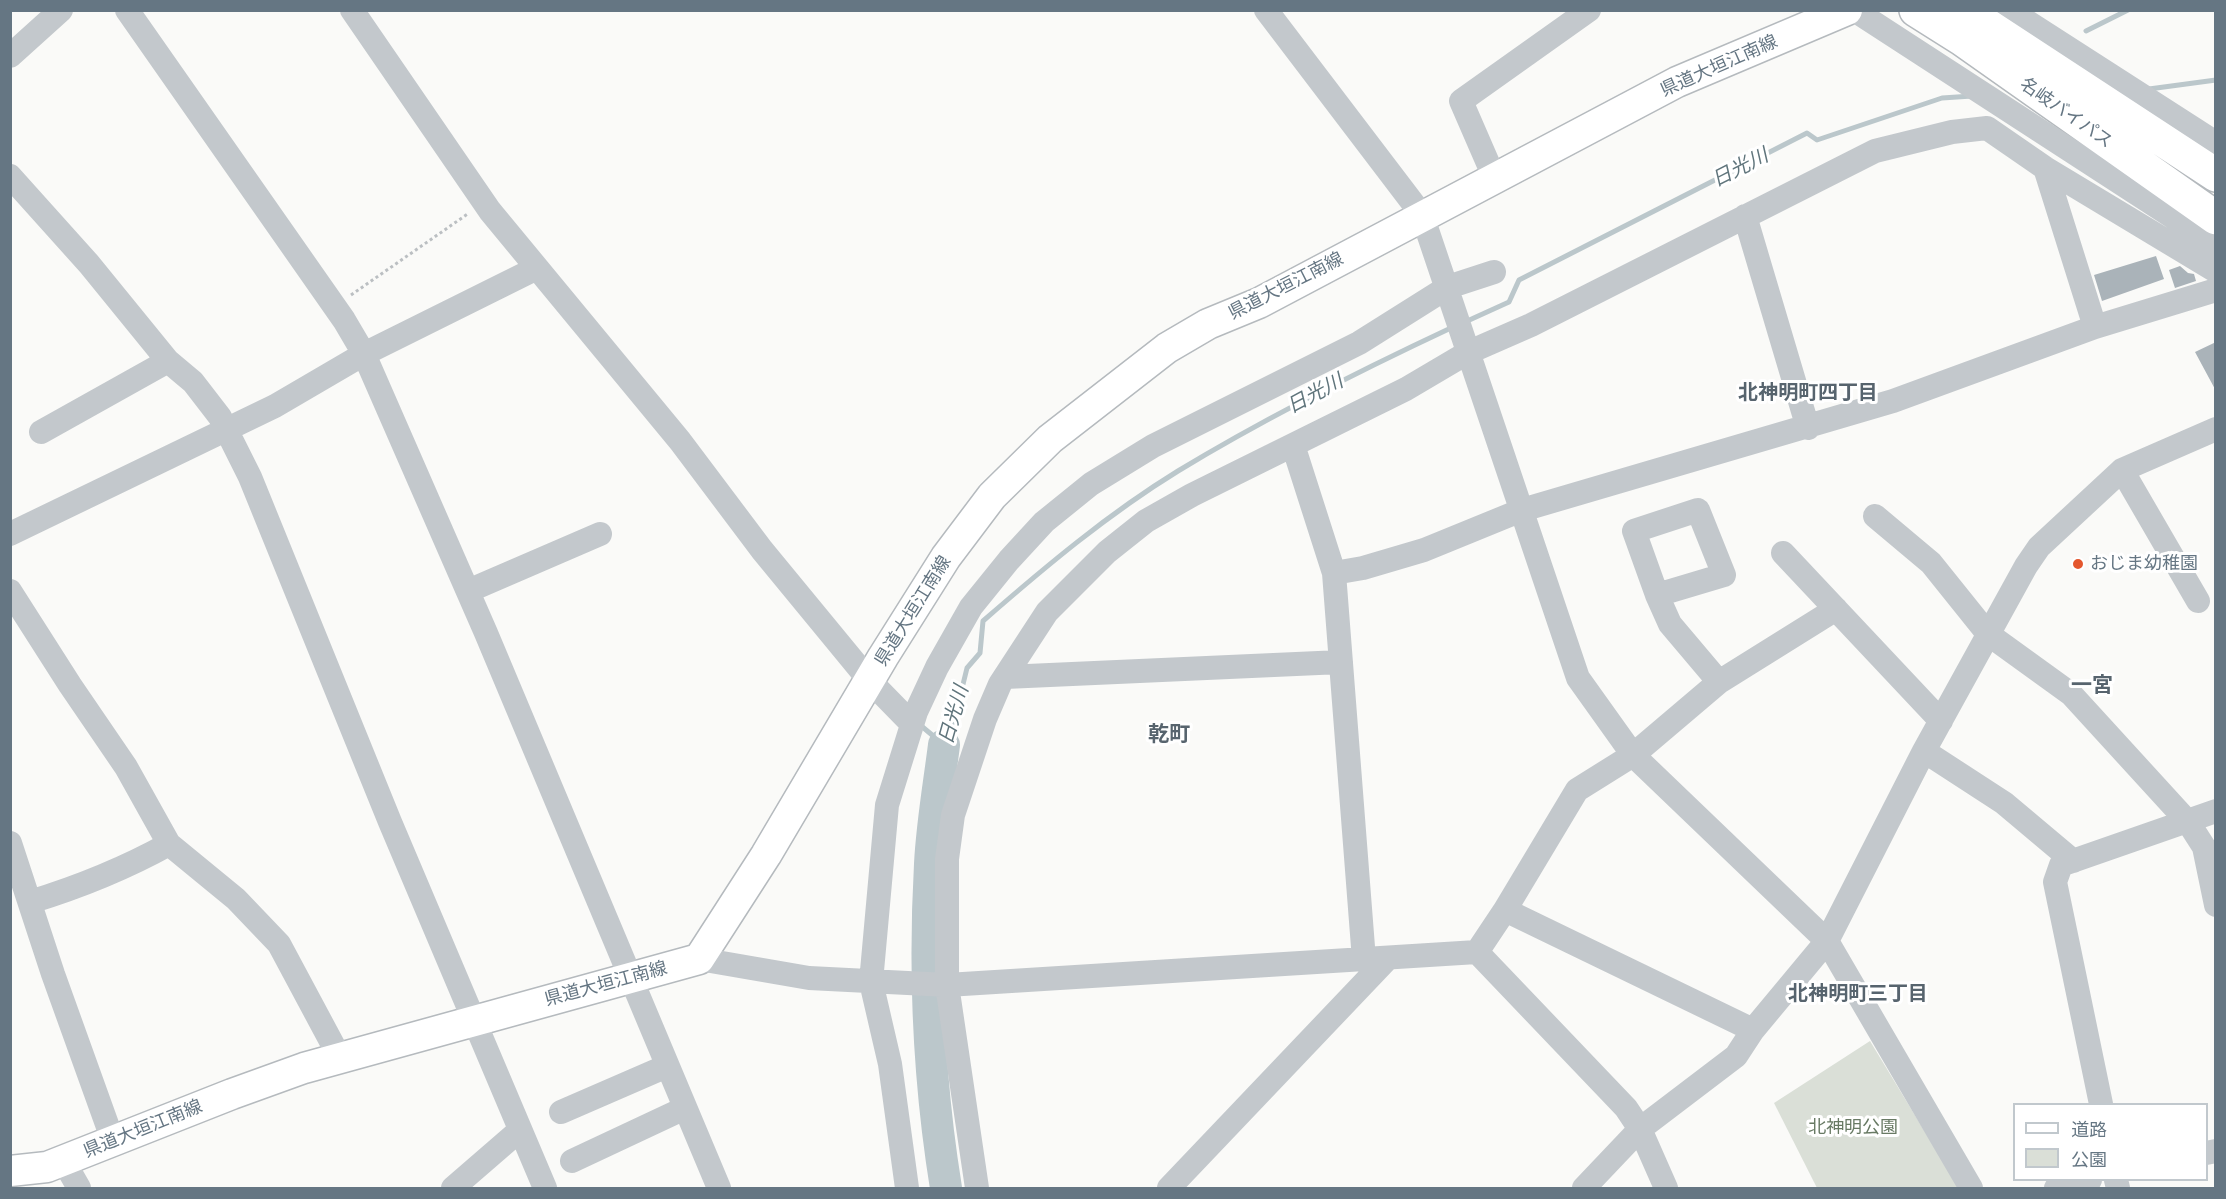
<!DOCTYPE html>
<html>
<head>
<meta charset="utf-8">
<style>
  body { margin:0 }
  #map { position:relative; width:2226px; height:1199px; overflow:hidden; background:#fafaf8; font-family:"Alegreya Sans","Noto Sans JP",sans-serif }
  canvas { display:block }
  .frame { position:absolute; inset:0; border:12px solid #657683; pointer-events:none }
  .legend { position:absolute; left:2013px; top:1103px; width:195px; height:78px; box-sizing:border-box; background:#fff; border:2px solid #c1c8cd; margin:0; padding:8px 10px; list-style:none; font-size:18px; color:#657683 }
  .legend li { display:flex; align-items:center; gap:12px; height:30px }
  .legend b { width:30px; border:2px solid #c1c8cd }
</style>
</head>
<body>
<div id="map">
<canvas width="2226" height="1199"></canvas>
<div class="frame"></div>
<ul class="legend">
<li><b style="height:8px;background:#fff"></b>道路</li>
<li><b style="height:16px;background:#dadfd7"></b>公園</li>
</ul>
</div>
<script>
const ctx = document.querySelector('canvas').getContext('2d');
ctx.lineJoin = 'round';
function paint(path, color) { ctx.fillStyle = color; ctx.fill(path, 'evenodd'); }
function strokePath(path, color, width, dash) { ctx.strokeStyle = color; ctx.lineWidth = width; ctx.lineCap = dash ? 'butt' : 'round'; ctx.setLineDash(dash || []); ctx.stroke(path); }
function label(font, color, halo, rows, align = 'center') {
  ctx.font = font + ' "Alegreya Sans","Noto Sans JP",sans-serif'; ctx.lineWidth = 6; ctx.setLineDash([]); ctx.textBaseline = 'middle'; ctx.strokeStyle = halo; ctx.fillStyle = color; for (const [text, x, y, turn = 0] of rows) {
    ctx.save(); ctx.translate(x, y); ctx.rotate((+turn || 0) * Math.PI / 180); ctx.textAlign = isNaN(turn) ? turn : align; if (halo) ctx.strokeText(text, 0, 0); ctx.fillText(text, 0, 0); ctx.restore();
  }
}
paint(new Path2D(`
  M1870,1041l89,147h-142l-43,-85z`), '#dadfd7');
strokePath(new Path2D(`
  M2086,31l42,-21
  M2149,89l67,-9
  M1465,322l44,-20 10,-22 288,-147 10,7 125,-42 30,-2
  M919,724l25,21 11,-28 12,-49 13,-15 3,-32c62,-54 125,-107 195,-150 89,-54 181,-100 275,-144`), '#bbc7cb', 5);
strokePath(new Path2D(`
  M944,745c-5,40 -12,79 -14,119 -6,107 -1,219 16,324`), '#bbc7cb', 32);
paint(new Path2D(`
  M2156,256l8,23 -62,22 -8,-26z
  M2180,266l8,7 6,1 2,7 -21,7 -6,-18z
  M2216,342v49l-21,-39z`), '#aab3b9');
const major = new Path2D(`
  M10,1171l37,-4 185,-73 72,-26 395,-109 67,-104 117,-198 63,-100 46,-61 58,-57 117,-91 41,-24 51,-21 418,-221 170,-72`);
const highway = new Path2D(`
  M1916,10l46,29 254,179
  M1964,10l252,165`);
strokePath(major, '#b5babe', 33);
strokePath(highway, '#b4b9bd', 36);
strokePath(new Path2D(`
  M351,295l118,-82`), '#bbbfc2', 3, [3, 3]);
strokePath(new Path2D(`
  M127,10l217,310 20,34 122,279 233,555
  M352,10l138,201 190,230 82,109 107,130 43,44
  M1266,10l156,205 156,463 55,77 194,186 144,247
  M1854,10l362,235
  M2009,10l207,133
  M10,56l51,-46
  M2045,168l50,159
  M10,176l79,88 79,97 25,21 27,35 30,60 140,345 155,366
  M1494,177l-33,-76 128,-91
  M1745,216l63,212
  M41,432l127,-71
  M1293,445l41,128
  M2122,470l76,131
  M1875,516l56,47 57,71 83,60 117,128 16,25 12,58
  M10,534l265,-128 89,-52 173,-86
  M1783,553l158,168
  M10,591l60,94 56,82 43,77 67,55 43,45 61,114
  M468,591l132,-57
  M1657,595l-23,-64 64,-21 26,65 -67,20 13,29 49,58
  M1005,677l336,-15
  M1924,751l80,52 69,58
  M10,843l43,131 60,167
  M30,902c49,-15 94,-33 139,-58
  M1505,910l248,120
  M1477,952l28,-42 72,-120 56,-35 86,-73 117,-73
  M1477,952l149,156 14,21 26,59
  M699,959l110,19 138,7 530,-33
  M1364,960l-30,-387 29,-5 61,-18 98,-40 371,-109 202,-74 121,-37
  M2101,1104l-46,-222 6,-17 155,-54
  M561,1112l106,-46
  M2206,1153l10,-2
  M63,1160l16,28
  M572,1161l113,-53
  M2116,1180l2,8
  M453,1188l67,-58
  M907,1188l-17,-124 -19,-82 16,-177 29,-93 21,-45 34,-60 38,-47 35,-38 47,-38 62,-38 206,-103 89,-56 46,-15
  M977,1188l-30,-203v-126l6,-44 32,-96 15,-35 47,-72 60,-60 39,-31 46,-26 214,-106 61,-36 64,-28 344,-174 77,-19 35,-4 58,40 171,103
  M1169,1188l219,-230
  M1584,1188l56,-59 96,-73 17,-26 74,-89 97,-190 102,-185 13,-19 83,-77 94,-41
  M2056,1188l34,-8`), '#c3c8cc', 24);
strokePath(major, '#fff', 30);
strokePath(highway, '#fff', 33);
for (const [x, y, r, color] of [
  [2078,564,6,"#e4572e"]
]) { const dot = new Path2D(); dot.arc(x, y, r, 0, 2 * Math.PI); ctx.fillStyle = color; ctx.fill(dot); strokePath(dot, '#fff', 2); }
label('18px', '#657683', '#fff', [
  ["県道大垣江南線",1719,66,-24],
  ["名岐バイパス",2066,113,35],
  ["県道大垣江南線",1286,286,-27],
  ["県道大垣江南線",913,611,-58],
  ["県道大垣江南線",606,984,-15],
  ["県道大垣江南線",143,1129,-22]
]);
label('18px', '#657683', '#fff', [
  ["おじま幼稚園",2090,564]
], 'left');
label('18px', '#687a64', '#fff', [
  ["北神明公園",1853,1128]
]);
label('italic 20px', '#60757c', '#fff', [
  ["日光川",1740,168,-27],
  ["日光川",1315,394,-28],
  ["日光川",954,715,-74]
]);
label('bold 20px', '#57646e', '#fff', [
  ["北神明町四丁目",1808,393],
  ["北神明町三丁目",1858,994]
]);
label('bold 21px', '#57646e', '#fff', [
  ["一宮",2092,686],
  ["乾町",1169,735]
]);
</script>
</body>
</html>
